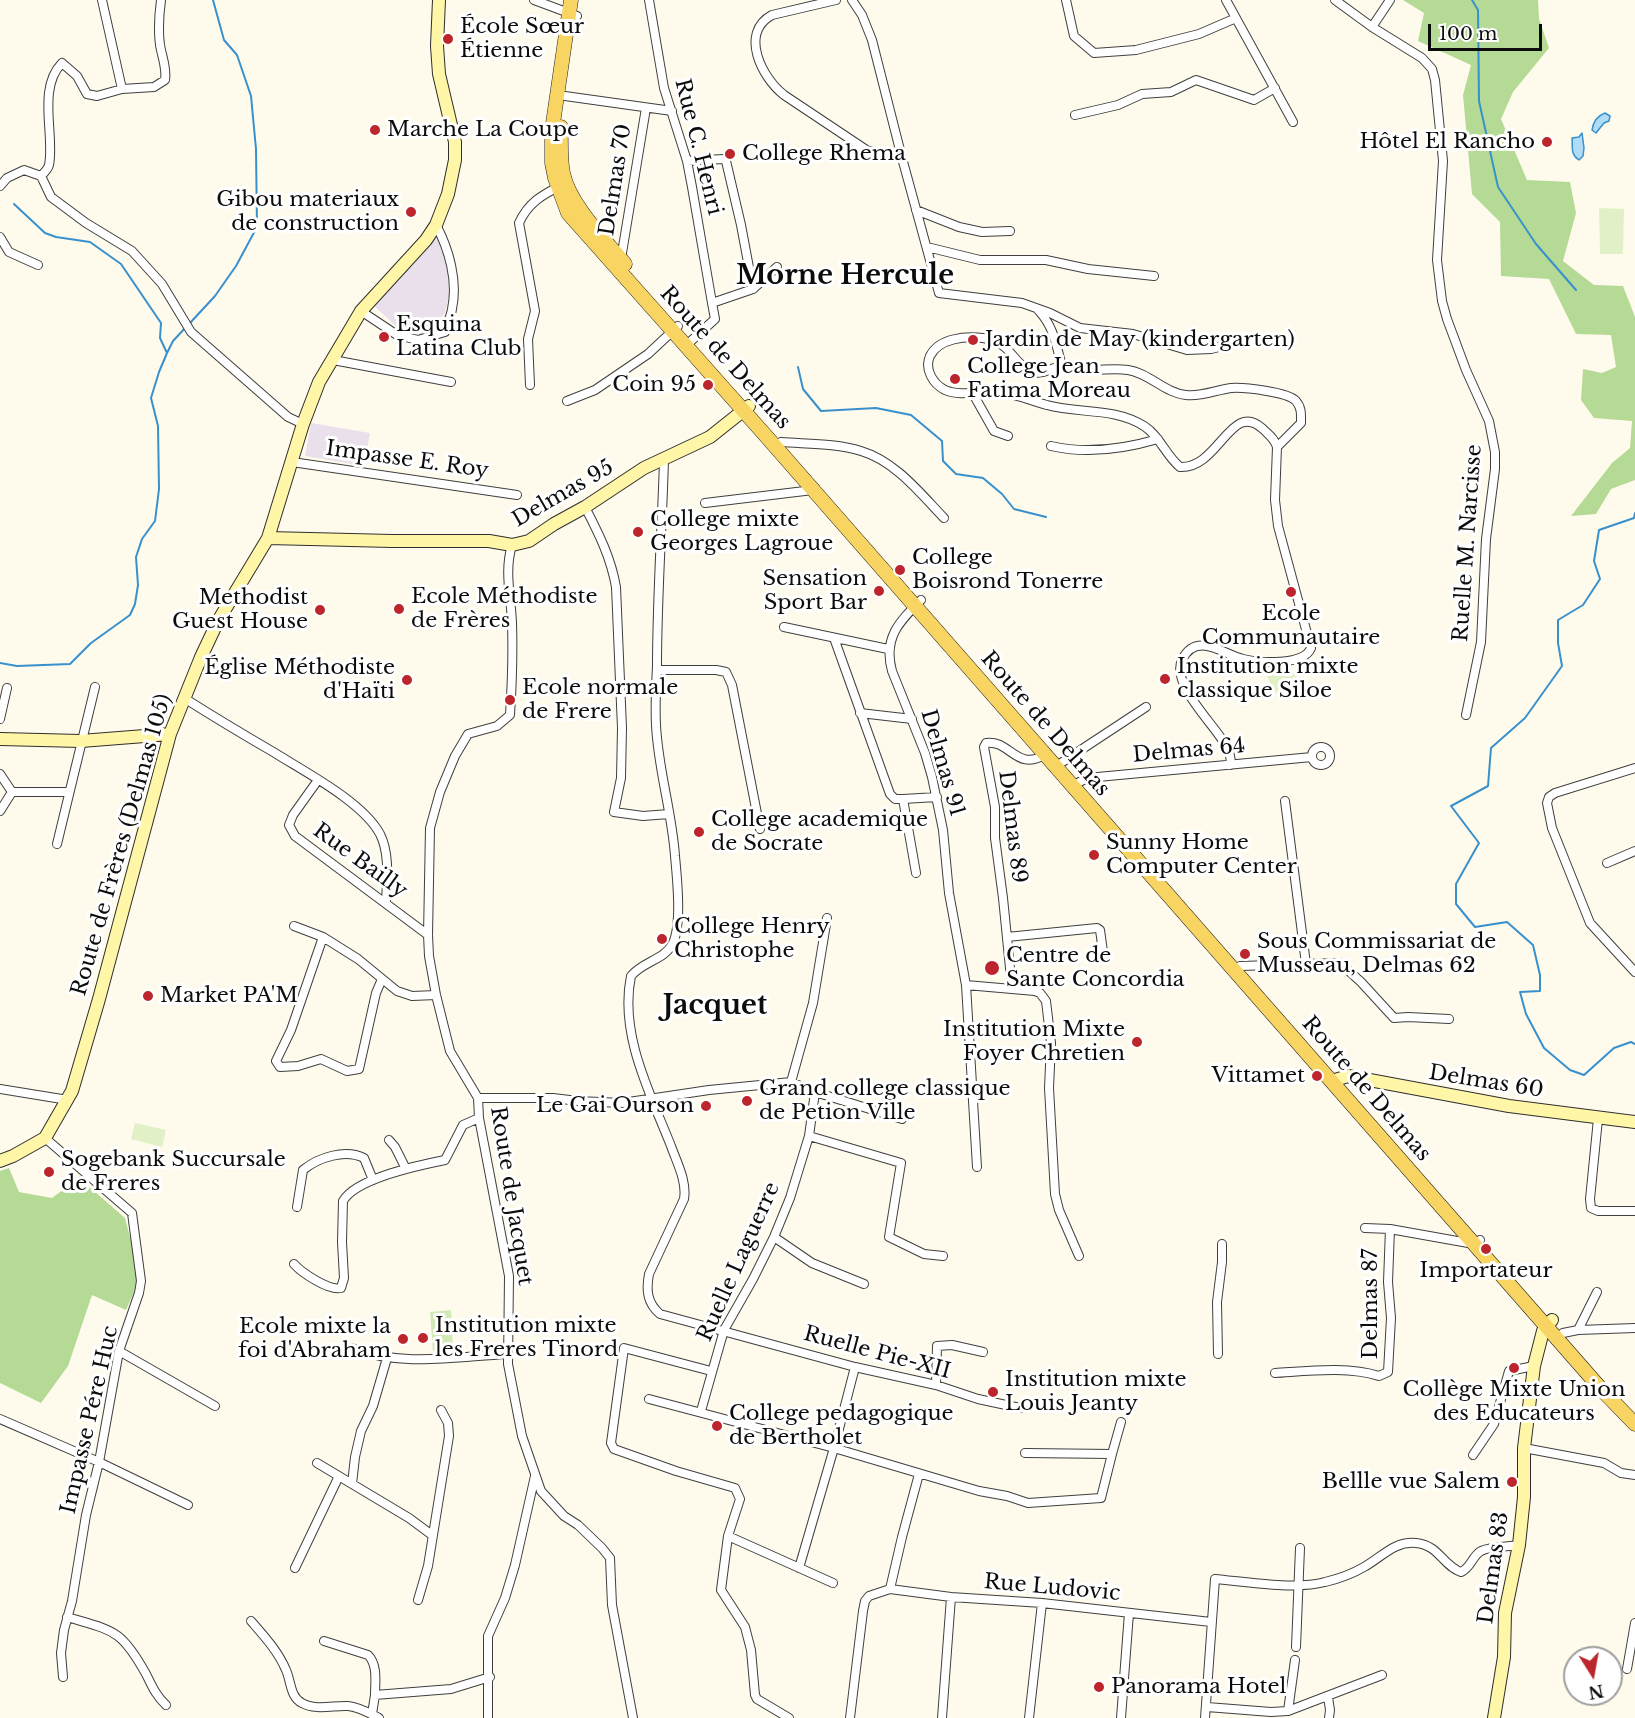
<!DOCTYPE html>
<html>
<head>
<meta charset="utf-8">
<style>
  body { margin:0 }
  #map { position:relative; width:1635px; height:1718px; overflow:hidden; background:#fffbec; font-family:"Libre Baskerville",serif }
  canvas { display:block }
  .north { position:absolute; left:1563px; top:1646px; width:60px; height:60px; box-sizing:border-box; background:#fff; border:2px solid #9e9e9e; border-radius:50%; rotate:169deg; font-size:16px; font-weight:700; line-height:24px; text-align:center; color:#0c0c0c }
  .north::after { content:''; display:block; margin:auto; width:21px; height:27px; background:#bc252b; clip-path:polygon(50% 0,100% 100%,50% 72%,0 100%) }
  .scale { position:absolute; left:1428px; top:24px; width:114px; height:27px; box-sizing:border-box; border:3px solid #0c0c0c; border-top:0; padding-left:8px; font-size:18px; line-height:21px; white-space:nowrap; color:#0c0c0c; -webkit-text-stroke:4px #fff; paint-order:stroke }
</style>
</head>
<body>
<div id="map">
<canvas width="1635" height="1718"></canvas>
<div class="north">N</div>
<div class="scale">100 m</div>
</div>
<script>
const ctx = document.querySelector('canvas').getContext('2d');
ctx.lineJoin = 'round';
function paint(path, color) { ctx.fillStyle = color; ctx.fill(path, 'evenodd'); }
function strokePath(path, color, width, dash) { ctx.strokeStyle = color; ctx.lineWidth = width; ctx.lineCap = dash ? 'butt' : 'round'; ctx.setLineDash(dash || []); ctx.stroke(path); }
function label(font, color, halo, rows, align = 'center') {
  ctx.font = font + ' "Libre Baskerville",serif'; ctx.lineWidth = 6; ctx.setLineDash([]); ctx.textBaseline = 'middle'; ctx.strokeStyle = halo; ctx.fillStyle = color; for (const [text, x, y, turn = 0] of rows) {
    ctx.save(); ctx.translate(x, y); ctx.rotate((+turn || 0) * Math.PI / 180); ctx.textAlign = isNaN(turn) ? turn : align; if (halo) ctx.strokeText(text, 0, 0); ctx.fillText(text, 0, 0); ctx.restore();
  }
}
paint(new Path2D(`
  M437,234l9,17 3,45 -4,17 -13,17 -15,6 -18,-7 -27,-25z
  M311,423l59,10 -6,33 -59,-10z`), '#eae0eb');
paint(new Path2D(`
  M451,1310l2,40 -20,1 -3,-39z`), '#d0e9b6');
paint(new Path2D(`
  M1403,0h135l1,19 10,29 -36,44 -12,27 26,61 43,2 6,31 -13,48 31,24 29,1 12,31v163l-24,9 -15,25 -25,2 41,-53 18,-15 2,-27 -38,-3 -13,-18 2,-31 19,4 14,-6 -5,-32 -35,-1 -27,-55 -48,-3 -1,-54 -28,-28 -9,-99 8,-30 -53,-24 6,-28z
  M9,1168l10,24 33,6 27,-20 46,40 9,35 3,32 -11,25 -34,-15 -24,71 -27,37 -41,-20v-212z`), '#b4da95');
paint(new Path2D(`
  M1599,208l25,1 -1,45h-23z
  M1264,671h12l21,2 -2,12 -18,10z
  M135,1123l31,7 -4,17 -31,-8z`), '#e2f0c8');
const water = new Path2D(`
  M1605,113l5,3 -1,5 -5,2 -8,10 -4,-3c1,-7 5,-14 13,-17z
  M1582,133l2,15 -1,8 -4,4c-9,-6 -6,-12 -7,-22l7,-1z`);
paint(water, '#b1dcf6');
strokePath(water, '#3890cd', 1.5);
strokePath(new Path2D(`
  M1472,0l6,10 1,91 19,86 38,57 40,46
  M14,204l31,29 11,4 34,5 31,22 40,59 -1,15 7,15
  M190,323l25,-27 21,-30 21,-39 -1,-78 -5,-53 -14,-41 -13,-15 -11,-40
  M798,367l5,22 18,22 55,-3 35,7 31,26 1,20 13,13 27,4 19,16 12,15 32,8
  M1635,513l-1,5 -35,12 -5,31 6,18 -17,26 -25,15v23l4,23 -37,52 -34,30 -3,38 -37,20 28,37 -23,41v20l19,23 32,-5 26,23 7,30v16l-20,1 6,22 18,34 26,22 14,5 30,-27 17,-6 4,2
  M0,663l17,3 53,-2 21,-21 39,-28 5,-11 3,-19 -2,-28 6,-18 13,-18 4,-32 -1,-63 -7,-28 8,-26 8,-19 6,-12 13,-14`), '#3890cd', 2);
const street = new Path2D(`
  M102,0l20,89
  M534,0l43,16
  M649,0l15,88 23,73 5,26 20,116
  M836,0l-64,15c-33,18 -10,63 12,80l84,56 34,7
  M852,0l10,15 10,25 30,118 37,135 83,10 28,10 30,15 53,6 54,16 24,-1 20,-5
  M1066,0l8,36 20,17 42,-3 63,-16 37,-16
  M1226,0l67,122
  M1335,0l37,27 50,31 10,11 3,11 8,81 -6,99 5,41 5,18 19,51 23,51 6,31v17l-9,70 -5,103 -15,73
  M1372,27l18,-27
  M565,96l107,15
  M1075,115l43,-10 24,-11 29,-2 25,-12 58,20 21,-12
  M687,161l37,-2 2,2 15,64 12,64
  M41,176l10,21 35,26 46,28 30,33 29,48 97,85 15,7
  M41,176c3,-3 7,-7 8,-11 6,-29 -12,-77 13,-102l15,13 10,18 10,2 25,-7 32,-2 11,-7c2,-12 -3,-23 -5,-35 -2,-15 -1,-30 1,-45
  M0,186l7,-8 17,-8 17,6
  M916,210l43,17 23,5 28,-1
  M0,237l9,15 29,13
  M927,247l53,13h66l42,9 66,7
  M621,259l25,-151
  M361,311l36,24 21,5 27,-8c2,-8 6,-16 7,-23 6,-28 -3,-60 -16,-84
  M1039,311c15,16 17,34 23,55
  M691,341l24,-22 -3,-16 41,-14 24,-22
  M333,360l118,22
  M530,385l-2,-46 7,-28 -16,-88c9,-20 23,-28 41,-37
  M972,392l22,39 14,5
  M567,401l28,-11 53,-36 30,-28
  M781,442c26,2 55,1 80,9 34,10 59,42 83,67
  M1051,446c34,8 73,3 107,-7
  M664,460c-2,69 -7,137 -7,206 -1,19 -2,39 -1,59 2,44 16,87 19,131 2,22 7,67 -2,87 -8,17 -30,18 -42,33 -12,58 19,117 40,170 6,17 16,35 13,53l-35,75c-3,16 -2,29 11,40l195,53 81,18 42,14 42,9
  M292,462l225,33
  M705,503l108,-13 2,-2
  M585,507c14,27 26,51 31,80l6,141 -1,50 -7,34 29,4 26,-2
  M512,545c-8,26 -1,51 0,78 1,31 0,61 -2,92l-13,11 -29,8 -13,22 -15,36 -10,36 -2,107 1,21 7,39 14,56 28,47 1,20 30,158 -1,88 14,72 19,55 23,25 14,9 24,23 8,10 2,47 21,113
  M921,600c-22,22 -38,38 -29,71l33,82 7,24 11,53 6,63 17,92 11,182
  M784,627l104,22
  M834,638l56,156 5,5h8l13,74
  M657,670h59l10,2 6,13 28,144
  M184,698c30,19 60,37 91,55 30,19 88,49 105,81 10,20 7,46 6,68
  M860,713l52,6
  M0,719l7,-31
  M1312 756a9 9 0 1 1 18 0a9 9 0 1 1-18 0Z
  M1061,763l85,-56
  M1231,765c0,-4 -1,-10 -2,-14 -10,-23 -59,-65 -47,-91 14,-29 41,-6 61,-1 16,4 61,7 68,-11l-33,-122 -3,-26 2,-53c-2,-8 -8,-12 -14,-18 -32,-30 -44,40 -83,38 -14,-11 -20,-31 -36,-41 -30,-19 -65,-12 -97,-21 -16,-4 -30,-11 -48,-13 -16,-2 -38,5 -54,-2 -12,-6 -21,-21 -15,-34 9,-18 35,-20 53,-18 28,4 29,24 47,33 13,6 23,-6 35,-5 9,1 18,4 27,4 12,0 24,-2 36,0 21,3 37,23 58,25 15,2 30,-5 45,-7 13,-1 57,4 65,13 6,7 5,14 5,22l-24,24
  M1635,768l-80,25 -6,4 -2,6 5,25 38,95 45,49
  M0,774l12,18h57
  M318,780l-25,35 -4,10 6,11 133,99
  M1072,786l15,-8 225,-21
  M903,799l34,-2
  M1285,801l21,163
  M0,811l12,-19
  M57,844l38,-157
  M1607,863l28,-12
  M294,926l29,11 35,22 39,32 15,5 24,-1
  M323,937l-32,93 -15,31 4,6 18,-1 23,-7 26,12 12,-2 17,-76 6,-14
  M1007,937l90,-9 3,2 4,29
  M1240,966l100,-3 21,19 33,36 14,-1 41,2
  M966,985l69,6 5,2 6,8 5,42 -2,45 6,106 4,16 20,46
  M1012,988l-9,-90 -8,-60v-31l-11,-60 2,-4c24,-4 31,31 61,10
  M1052,1055l67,-3
  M791,1082l22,-79 14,-85
  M0,1089l68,11
  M478,1098h75l25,3 44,2 87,-13 82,-8 24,10 87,27
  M1598,1119l-8,80 1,9 7,3h37
  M809,1136l92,27 -12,74 35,17 19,2
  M45,1138l87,75 9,68 -2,12 -20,58 -20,111 -13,53 -14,86 -8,29 -3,23 2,24
  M389,1140l6,7 11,22
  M297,1207l6,-37c16,-13 42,-21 61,-12l9,22
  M1365,1228l25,1 84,15 6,-4
  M774,1237l38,26 52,21
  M294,1264c8,9 35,27 47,24l3,-10 -2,-36 1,-41c13,-23 77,-36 102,-41l18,-35 16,-7
  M1578,1330l57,-2
  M1563,1333l15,-3 19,-38
  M351,1348c51,19 102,9 156,6
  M119,1351l96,55
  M1218,1354l-1,-52 5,-40v-18
  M711,1371l-87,-23 -13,95 3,6 62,22 59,17 5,11 -12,37 -7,54 24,37 6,23 4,45 2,4 32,19
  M1275,1373c33,-2 73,-7 104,3l9,-4 3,-54 -3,-36 2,-53
  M936,1385l1,-39 15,-1 31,7
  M649,1399l185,49 145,43 28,5 21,7 73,-5 11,-44 -87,-1
  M701,1411l23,-81 29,-51 21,-42 16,-39 19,-62 6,-44
  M0,1419l99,43 89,43
  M1524,1448l80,15 17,10 14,2
  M1112,1454l9,-32
  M1473,1455l21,-31 15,-53 25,-5
  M317,1463l92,55 23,17
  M352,1484l3,-27 6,-26 12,-25 14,-48
  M728,1536l105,47
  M295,1568l44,-92
  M799,1568l35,-120 21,-81
  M890,1589l12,-52 17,-63
  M418,1600l10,-34 21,-130 -1,-13 -7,-13
  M67,1617c47,14 54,12 79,57 6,12 10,22 20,31
  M251,1621c13,15 27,30 35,49 5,11 4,27 16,33 14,8 32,2 46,3 11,1 21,7 31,12
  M324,1641l44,14c10,10 7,27 7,40
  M1296,1647l4,-99
  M1627,1669l8,-46
  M1328,1697l2,13 -1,8
  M1207,1707l64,5 17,-1 94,-36
  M1288,1711l7,-51
  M372,1714l3,-19 76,-6 39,-12
  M488,1718v-82l17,-38 10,-33 20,-89
  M850,1718l13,-107 2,-10 4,-5 21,-7 61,8 91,6 169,19
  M942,1718l9,-121
  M1029,1718l13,-115
  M1121,1718l8,-105
  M1205,1718l10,-139c32,3 80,11 110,3 13,-3 27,-8 39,-15 18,-10 30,-26 52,-24 23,2 27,23 45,29 10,-4 11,-16 20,-21 10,-5 27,-4 38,-6`);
const secondary = new Path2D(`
  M268,538l124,3h97l23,4 17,-4 25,-17 31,-17 59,-39 66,-31 39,-31
  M0,739l81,2 89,-7
  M1332,1081l16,-5 161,30 126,16
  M0,1161l13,-5 32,-18 27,-47 27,-92 71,-265 31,-77 17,-36 50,-83 35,-114 16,-42 42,-71 65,-71 10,-15 12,-31 7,-34v-18l-16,-68 -2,-28 2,-46
  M1494,1718l10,-61 1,-44 14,-68 5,-48v-49l10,-82 9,-35 9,-11`);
const primary = new Path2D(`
  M571,0l-19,130v33l3,15 13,35 198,223 836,954 33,34
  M561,127c0,14 -1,32 2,46 6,31 42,67 62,91`);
strokePath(street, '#3f3f3f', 10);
strokePath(secondary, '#2e2e2e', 14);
strokePath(primary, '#1d1d1d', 15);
strokePath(street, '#fff', 8);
strokePath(secondary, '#fff6a7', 12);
strokePath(primary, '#f8d562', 14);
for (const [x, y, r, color] of [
  [448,39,6,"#bc252b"],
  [375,130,6,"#bc252b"],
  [1547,142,6,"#bc252b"],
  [730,154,6,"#bc252b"],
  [411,212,6,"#bc252b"],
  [384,337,6,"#bc252b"],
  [973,340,6,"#bc252b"],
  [955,379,6,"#bc252b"],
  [708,385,6,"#bc252b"],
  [638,532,6,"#bc252b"],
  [900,570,6,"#bc252b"],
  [879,591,6,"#bc252b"],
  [1291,592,6,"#bc252b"],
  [399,609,6,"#bc252b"],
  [320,610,6,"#bc252b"],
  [1165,679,6,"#bc252b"],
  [407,680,6,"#bc252b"],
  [510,700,6,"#bc252b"],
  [699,832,6,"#bc252b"],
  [1094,855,6,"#bc252b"],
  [662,939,6,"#bc252b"],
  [1245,954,6,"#bc252b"],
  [992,968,8,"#bc252b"],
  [148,996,6,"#bc252b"],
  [1137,1042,6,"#bc252b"],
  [1317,1076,6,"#bc252b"],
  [747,1101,6,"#bc252b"],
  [706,1106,6,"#bc252b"],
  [49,1172,6,"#bc252b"],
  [1486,1249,6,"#bc252b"],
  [423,1338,6,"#bc252b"],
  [403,1339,6,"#bc252b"],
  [1514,1368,6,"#bc252b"],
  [993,1392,6,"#bc252b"],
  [717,1426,6,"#bc252b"],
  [1512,1482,6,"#bc252b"],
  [1099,1687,6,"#bc252b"]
]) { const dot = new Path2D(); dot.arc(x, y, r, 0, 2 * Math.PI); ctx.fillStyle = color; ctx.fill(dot); strokePath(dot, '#fff', 2); }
label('21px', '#0c0c0c', '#fff', [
  ["École Sœur",460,27],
  ["Étienne",460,51],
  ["Marche La Coupe",387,130],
  ["Hôtel El Rancho",1535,142,"right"],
  ["College Rhema",742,154],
  ["Gibou materiaux",399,200,"right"],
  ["de construction",399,224,"right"],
  ["Esquina",396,325],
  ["Latina Club",396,349],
  ["Jardin de May (kindergarten)",985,340],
  ["College Jean",967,367],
  ["Fatima Moreau",967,391],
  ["Coin 95",696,385,"right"],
  ["College mixte",650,520],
  ["Georges Lagroue",650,544],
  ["College",912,558],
  ["Boisrond Tonerre",912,582],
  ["Sensation",867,579,"right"],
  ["Sport Bar",867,603,"right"],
  ["Ecole Méthodiste",411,597],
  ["de Frères",411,621],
  ["Methodist",308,598,"right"],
  ["Guest House",308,622,"right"],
  ["Ecole",1291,614,"center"],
  ["Communautaire",1291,638,"center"],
  ["Institution mixte",1177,667],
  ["classique Siloe",1177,691],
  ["Église Méthodiste",395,668,"right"],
  ["d'Haïti",395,692,"right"],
  ["Ecole normale",522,688],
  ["de Frere",522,712],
  ["College academique",711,820],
  ["de Socrate",711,844],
  ["Sunny Home",1106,843],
  ["Computer Center",1106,867],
  ["College Henry",674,927],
  ["Christophe",674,951],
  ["Sous Commissariat de",1257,942],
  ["Musseau, Delmas 62",1257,966],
  ["Centre de",1006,956],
  ["Sante Concordia",1006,980],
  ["Market PA'M",160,996],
  ["Institution Mixte",1125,1030,"right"],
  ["Foyer Chretien",1125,1054,"right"],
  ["Vittamet",1305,1076,"right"],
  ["Grand college classique",759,1089],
  ["de Petion Ville",759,1113],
  ["Le Gai Ourson",694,1106,"right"],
  ["Sogebank Succursale",61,1160],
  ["de Freres",61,1184],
  ["Importateur",1486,1271,"center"],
  ["Institution mixte",435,1326],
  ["les Freres Tinord",435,1350],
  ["Ecole mixte la",391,1327,"right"],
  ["foi d'Abraham",391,1351,"right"],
  ["Institution mixte",1005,1380],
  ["Louis Jeanty",1005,1404],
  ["Collège Mixte Union",1514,1390,"center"],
  ["des Educateurs",1514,1414,"center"],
  ["College pedagogique",729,1414],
  ["de Bertholet",729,1438],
  ["Bellle vue Salem",1500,1482,"right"],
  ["Panorama Hotel",1111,1687]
], 'left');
label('21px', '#0c0c0c', '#fff', [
  ["Rue C. Henri",698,147,76],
  ["Delmas 70",616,180,-81],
  ["Route de Delmas",725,358,48],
  ["Impasse E. Roy",407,460,8],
  ["Delmas 95",563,494,-30],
  ["Ruelle M. Narcisse",1468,543,-86],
  ["Route de Delmas",1045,724,49],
  ["Delmas 64",1189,751,-5],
  ["Delmas 91",942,763,74],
  ["Delmas 89",1012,827,83],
  ["Route de Frères (Delmas 105)",122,845,-74],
  ["Rue Bailly",360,861,36],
  ["Delmas 60",1486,1082,9],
  ["Route de Delmas",1366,1089,49],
  ["Route de Jacquet",511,1196,81],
  ["Ruelle Laguerre",739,1262,-66],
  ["Delmas 87",1371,1304,-90],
  ["Ruelle Pie-XII",877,1353,15],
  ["Impasse Pére Huc",90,1420,-77],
  ["Delmas 83",1494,1568,-82],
  ["Rue Ludovic",1052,1588,5]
]);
label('bold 27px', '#0c0c0c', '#fff', [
  ["Morne Hercule",845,276],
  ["Jacquet",715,1006]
]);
</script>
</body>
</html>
